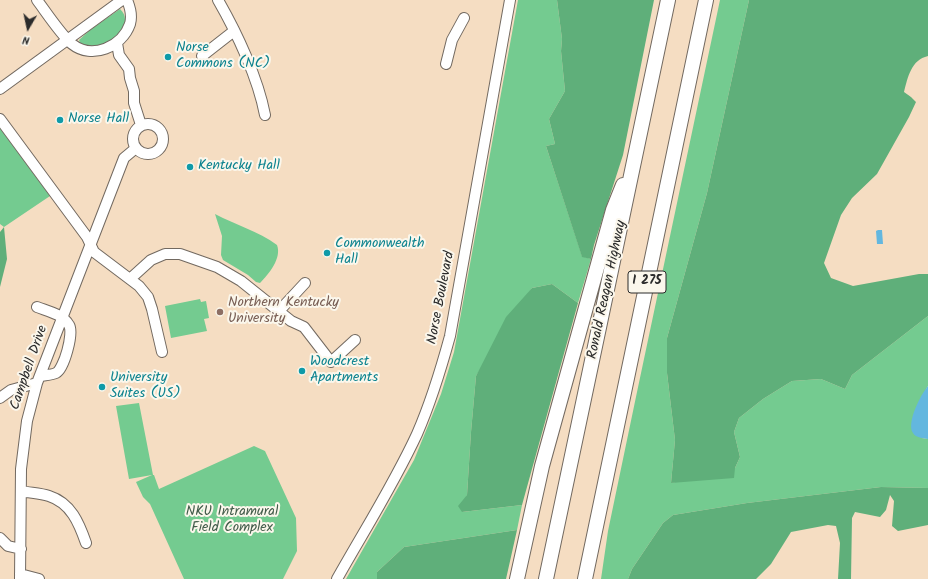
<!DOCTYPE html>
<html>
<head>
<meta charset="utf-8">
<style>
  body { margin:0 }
  #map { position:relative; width:928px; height:579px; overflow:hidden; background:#f5ddc2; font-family:Kalam,sans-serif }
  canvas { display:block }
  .north { position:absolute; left:8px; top:8px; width:40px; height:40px; -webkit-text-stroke:3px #fbf7ec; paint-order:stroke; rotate:189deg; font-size:11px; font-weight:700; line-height:16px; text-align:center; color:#2b2b2b }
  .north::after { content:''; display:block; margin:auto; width:14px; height:18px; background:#2b2b2b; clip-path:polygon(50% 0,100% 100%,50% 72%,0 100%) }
</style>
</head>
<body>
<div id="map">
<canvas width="928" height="579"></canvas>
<div class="north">N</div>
</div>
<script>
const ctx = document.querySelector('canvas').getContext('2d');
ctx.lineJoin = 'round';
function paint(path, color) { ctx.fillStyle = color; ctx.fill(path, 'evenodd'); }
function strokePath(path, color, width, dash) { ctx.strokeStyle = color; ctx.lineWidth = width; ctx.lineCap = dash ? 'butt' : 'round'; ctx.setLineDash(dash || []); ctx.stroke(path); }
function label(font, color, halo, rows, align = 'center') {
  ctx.font = font + ' Kalam,sans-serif'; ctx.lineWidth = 4; ctx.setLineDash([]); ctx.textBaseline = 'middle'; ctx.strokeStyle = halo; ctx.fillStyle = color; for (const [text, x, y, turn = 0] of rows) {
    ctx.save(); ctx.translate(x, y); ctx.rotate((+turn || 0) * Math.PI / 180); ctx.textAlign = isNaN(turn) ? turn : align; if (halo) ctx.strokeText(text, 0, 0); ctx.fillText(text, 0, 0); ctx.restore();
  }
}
paint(new Path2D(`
  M518,0h39l5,39 -1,12 4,40 -16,28 6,25 -9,2 36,110 9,3 -13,44 -26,-19 -20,4 -56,88 -5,56 -4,63 -5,17 60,-7 -5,25 -113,17 -27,25v7h-31l68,-119 27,-66 13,-42z
  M720,0h29l-42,193 -40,145v35l8,67 -4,43 64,-15 5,-11 -6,-25 5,-14 24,-19 29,-18 29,-2 24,10 7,-14 76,-59v70l-2,3 -4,49 6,1v49l-47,-1 -134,16 -74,12 -10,8 -31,46 -4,10h-27l7,-48 29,-139z
  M120,9c14,13 -4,32 -18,37 -7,2 -15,0 -22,-3l-1,-3 11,-10z
  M0,128l50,68 -46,31 -4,-3z
  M215,214c21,11 43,17 62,31 5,13 -8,29 -17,38l-4,-1 -8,-7 -25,-15 -2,-5 1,-19z
  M200,299l1,3 5,-1 3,17 -5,1 3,12 -36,7 -6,-32z
  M139,403l14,72h1l5,14 95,-43 11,5 31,67 1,33 -14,28h-99l-34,-75 -7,-7 -7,-15 16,-7 -23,4 -13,-73z`), '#74cb90');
paint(new Path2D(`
  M557,0h97l-31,155 -29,90 -3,14 -9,-2 -36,-111 9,-2 -6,-25 16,-28 -4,-40 1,-12z
  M749,0h179v56c-17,4 -20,21 -24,36l7,5 5,5 -7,15 -32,57 -25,24 -11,17 -17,48 7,15 22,8 66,-12h9v42l-76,59 -7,14 -24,-10 -29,2 -29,18 -24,19 -5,14 6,25 -5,11 -1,10 -63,5 4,-43 -8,-67v-35l40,-145z
  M4,227l3,32 -7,28v-55z
  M552,284l26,19 -56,202 -60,7 -4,-6 9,-11 4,-63 5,-56 30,-59 26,-29z
  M881,487l47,1v37l-30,6 -6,-5 2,-25 -4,-6 -4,15 -6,7 -25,-5 -3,6 -1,61h-13l2,-36 -4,-17 -8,-1 -37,7 -20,32 -15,15h-128l4,-10 31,-46 10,-8 74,-12z
  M517,530l-11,49h-129v-7l27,-25z`), '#5faf7a');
paint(new Path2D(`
  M878,230h4l1,14h-6l-1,-13z
  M928,386v53c-5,-1 -12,-1 -15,-6 -7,-10 8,-39 15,-47z`), '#63b7df');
const minor = new Path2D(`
  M37,0c9,12 24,35 35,44 20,16 50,3 58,-20 2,-7 0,-17 -3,-24
  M218,0c19,33 40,78 47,115
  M117,43l2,12 10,14 1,9 4,13v12l7,22
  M202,56l32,-25
  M446,64l6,-24 12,-22
  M0,89l122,-89
  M0,119l87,118 7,15 45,34 9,11 4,12 10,43
  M133 139a15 15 0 1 1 30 0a15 15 0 1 1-30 0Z
  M130,279l21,-19 14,-6h15l37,13 24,14 50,40 13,6 27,35 24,-22
  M37,307c10,4 26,7 32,18 5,8 -5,44 -13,48 -4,2 -11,2 -16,3
  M279,311l26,-28
  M0,398l11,-8 26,-7
  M21,491c9,2 19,2 28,5 22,7 30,27 37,47
  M0,538l8,8 13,3
  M20,574l19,5
  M20,579l1,-110 6,-48 10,-38 87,-225 12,-10
  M337,579c27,-48 57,-95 80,-145 14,-32 24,-65 33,-98l60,-336`);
const highway = new Path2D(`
  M517,579l25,-113 71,-256 10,-25
  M546,579l122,-579
  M585,579l121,-579`);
strokePath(minor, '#726960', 12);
strokePath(highway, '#726960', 16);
strokePath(minor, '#fff', 10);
strokePath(highway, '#fff', 14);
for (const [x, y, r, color] of [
  [168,57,4,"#0f9aa8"],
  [60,120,4,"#0f9aa8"],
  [190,167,4,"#0f9aa8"],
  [327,253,4,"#0f9aa8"],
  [220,312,4,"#8d6e63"],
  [302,371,4,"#0f9aa8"],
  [102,387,4,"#0f9aa8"]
]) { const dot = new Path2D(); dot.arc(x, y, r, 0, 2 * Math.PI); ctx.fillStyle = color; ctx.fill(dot); strokePath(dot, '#fbf7ec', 1.5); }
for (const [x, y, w] of [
  [647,282,38]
]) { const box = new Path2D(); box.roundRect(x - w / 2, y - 11, w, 22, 3); ctx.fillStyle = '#fbf7ec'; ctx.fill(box); strokePath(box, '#2b2b2b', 1); }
label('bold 13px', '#2b2b2b', null, [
  ["I 275",647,282]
]);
label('14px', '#0d838f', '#fbf7ec', [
  ["Norse",176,49],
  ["Commons (NC)",176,65],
  ["Norse Hall",68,120],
  ["Kentucky Hall",198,167],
  ["Commonwealth",335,245],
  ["Hall",335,261],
  ["Woodcrest",310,363],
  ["Apartments",310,379],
  ["University",110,379],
  ["Suites (US)",110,395]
], 'left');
label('14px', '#2b2b2b', '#fbf7ec', [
  ["Ronald Reagan Highway",608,290,-78],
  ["Norse Boulevard",442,298,-79],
  ["Campbell Drive",30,368,-71]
]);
label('14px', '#785e54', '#fbf7ec', [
  ["Northern Kentucky",228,304],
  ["University",228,320]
], 'left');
label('14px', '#415b49', '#fbf7ec', [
  ["NKU Intramural",232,513],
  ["Field Complex",232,529]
]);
</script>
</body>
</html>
